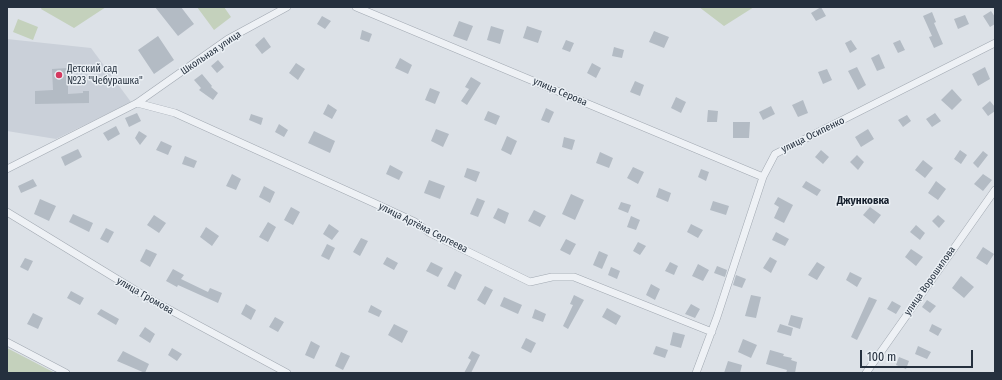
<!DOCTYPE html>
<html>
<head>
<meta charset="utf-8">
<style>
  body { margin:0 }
  #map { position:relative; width:1002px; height:380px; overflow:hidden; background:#dce1e7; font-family:"Fira Sans Condensed",sans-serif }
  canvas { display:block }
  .frame { position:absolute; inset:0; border:8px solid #25303e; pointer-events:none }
  .scale { position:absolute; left:860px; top:350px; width:113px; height:18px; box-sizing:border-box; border:2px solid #25303e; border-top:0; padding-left:5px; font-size:12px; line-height:14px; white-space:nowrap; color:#25303e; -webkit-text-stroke:3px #ebf0f5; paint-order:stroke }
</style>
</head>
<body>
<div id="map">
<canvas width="1002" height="380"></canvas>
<div class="frame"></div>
<div class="scale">100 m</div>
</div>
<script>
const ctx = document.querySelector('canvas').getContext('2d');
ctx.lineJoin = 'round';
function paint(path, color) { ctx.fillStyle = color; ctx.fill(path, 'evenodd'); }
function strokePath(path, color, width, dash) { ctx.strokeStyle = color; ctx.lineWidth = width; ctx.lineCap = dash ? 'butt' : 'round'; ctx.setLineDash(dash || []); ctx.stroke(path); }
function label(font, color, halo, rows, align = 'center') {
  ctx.font = font + ' "Fira Sans Condensed",sans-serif'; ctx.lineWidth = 3; ctx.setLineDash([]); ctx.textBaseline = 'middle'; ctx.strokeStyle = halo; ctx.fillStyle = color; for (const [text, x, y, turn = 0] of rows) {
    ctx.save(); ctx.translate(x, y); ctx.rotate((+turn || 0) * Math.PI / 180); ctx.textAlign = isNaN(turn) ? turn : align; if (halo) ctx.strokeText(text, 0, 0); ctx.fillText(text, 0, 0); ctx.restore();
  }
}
paint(new Path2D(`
  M7,39l84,9 40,54 -75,37 -49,-8z`), '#cad0d9');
paint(new Path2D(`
  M42,7h64l-32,21 -33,-19z
  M197,7h27l7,10 -17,13z
  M699,7h55l-30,19z
  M18,19l20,8 -5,13 -20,-8z
  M7,348l48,25h-48z`), '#c4d1bc');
paint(new Path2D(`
  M155,7h26l13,17 -16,12z
  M821,7l5,9 -10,5 -5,-8z
  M991,11l4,6v7l-5,3 -7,-11z
  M932,12l4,10 -2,1 9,21 -9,4 -5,-11 3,-1 -9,-20z
  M965,15l4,9 -11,5 -4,-10z
  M322,16l9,5 -6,8 -8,-5z
  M459,21l14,5 -6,15 -14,-5z
  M491,26l13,4 -4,14 -13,-4z
  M527,26l15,5 -4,12 -15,-5z
  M362,30l10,4 -3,8 -9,-3z
  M654,31l15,6 -5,11 -15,-6z
  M158,36l16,24 -20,14 -16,-24z
  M264,37l7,10 -9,7 -7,-9z
  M566,40l8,3 -4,9 -8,-3z
  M851,40l6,9 -7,4 -5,-10z
  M900,40l5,10 -7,3 -5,-10z
  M614,47l10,3 -2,8 -10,-2z
  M879,54l6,14 -8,3 -6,-13z
  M400,58l12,7 -4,9 -13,-6z
  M218,60l6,7 -7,6 -6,-7z
  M296,63l9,6 -7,11 -9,-7z
  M592,63l9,5 -5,10 -9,-5z
  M857,67l9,18 -8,5 -10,-19z
  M985,67l5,12 -12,7 -6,-12z
  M68,68v26l15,-1v-2h6v12l-54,1v-13l18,-1 -1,-21z
  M827,69l5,11 -9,4 -5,-12z
  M202,74l10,12 -1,1 7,6 -5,7 -14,-10 2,-2 -7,-8z
  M471,77l10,6 -14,22 -6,-4 8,-12 -4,-2z
  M635,81l9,4 -4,11 -10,-4z
  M430,88l10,4 -5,12 -10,-4z
  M952,89l10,11 -10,10 -11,-10z
  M676,97l10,5 -5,11 -10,-5z
  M803,100l5,13 -10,4 -6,-12z
  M990,101l5,6v4l-7,5 -6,-8z
  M328,104l9,6 -5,9 -9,-5z
  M771,106l4,8 -12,6 -4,-8z
  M546,108l8,4 -5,11 -8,-3z
  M708,110l10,1 -1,11h-10z
  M488,111l12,5 -4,9 -12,-5z
  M137,113l4,8 -12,6 -4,-9z
  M935,113l6,8 -9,6 -6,-8z
  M251,114l12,4 -2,7 -12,-5z
  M907,115l4,6 -8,6 -5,-7z
  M733,122h17l-1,16h-16z
  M279,124l9,6 -4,7 -9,-5z
  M116,126l4,8 -12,7 -5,-8z
  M436,129l13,5 -6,13 -12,-6z
  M868,129l6,10 -13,8 -6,-10z
  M139,131l8,5 -7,9 -5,-7z
  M314,131l21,10 -5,12 -22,-10z
  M507,136l10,5 -6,14 -10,-5z
  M564,137l11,3 -3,10 -10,-3z
  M161,141l11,5 -4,9 -12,-5z
  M78,149l4,8 -17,9 -4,-9z
  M821,150l8,7 -6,7 -8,-7z
  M960,150l7,5 -6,9 -7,-5z
  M983,151l5,4 -10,13 -5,-5z
  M600,152l13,6 -4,10 -13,-5z
  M857,155l7,7 -6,8 -8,-8z
  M185,156l12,5 -3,7 -12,-4z
  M923,160l10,8 -8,10 -10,-8z
  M390,165l13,7 -4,8 -13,-6z
  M633,167l11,5 -6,12 -11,-6z
  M467,168l13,4 -4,10 -12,-5z
  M701,169l8,3 -3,9 -8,-4z
  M232,174l9,5 -5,11 -10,-4z
  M983,174l9,6 -9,11 -9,-7z
  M33,179l4,7 -16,7 -3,-7z
  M429,180l16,6 -5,13 -16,-6z
  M806,181l15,9 -4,6 -15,-9z
  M936,181l10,8 -8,11 -10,-7z
  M264,186l11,6 -5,11 -11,-6z
  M659,188l12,5 -3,9 -12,-5z
  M571,194l13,6 -9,20 -13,-6z
  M778,197l15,8 -9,18 -10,-5 5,-11 -5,-3z
  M477,198l8,3 -7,16 -8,-3z
  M40,199l16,7 -7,15 -15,-7z
  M713,201l16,5 -3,9 -16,-5z
  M621,202l10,3 -3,8 -10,-4z
  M291,207l9,5 -7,13 -9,-5z
  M870,207l11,8 -7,9 -11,-9z
  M498,208l11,5 -4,11 -12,-6z
  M534,210l12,6 -6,11 -12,-6z
  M73,214l20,9 -4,9 -20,-10z
  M154,215l12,8 -7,10 -12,-8z
  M938,215l7,6 -6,7 -7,-7z
  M631,216l9,4 -4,10 -9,-3z
  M268,222l8,5 -8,15 -9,-5z
  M329,224l10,7 -7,9 -9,-6z
  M691,224l12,6 -5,8 -11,-6z
  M916,225l9,8 -5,7 -10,-8z
  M206,227l13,9 -7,10 -12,-9z
  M106,228l8,4 -6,11 -8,-4z
  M776,232l13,7 -4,7 -13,-6z
  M361,238l7,3 -8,15 -7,-4z
  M566,239l10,5 -6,11 -10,-5z
  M638,242l8,4 -6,9 -7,-4z
  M327,244l8,4 -6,12 -8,-4z
  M983,247l11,7 -7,11 -11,-7z
  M146,249l11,5 -7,13 -10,-6z
  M911,249l12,8 -7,9 -11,-9z
  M599,251l9,4 -6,14 -9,-4z
  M387,257l11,6 -4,7 -11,-6z
  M770,257l7,4 -6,12 -8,-5z
  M25,258l8,3 -5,10 -8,-4z
  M431,262l12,6 -5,9 -12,-6z
  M670,262l8,4 -4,9 -9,-4z
  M817,262l8,5 -8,13 -9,-5z
  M698,264l11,6 -6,11 -11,-5z
  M717,266l10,4 -2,7 -11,-4z
  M611,267l9,4 -3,8 -9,-4z
  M173,269l11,6 -3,4 27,13 2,-4 12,5 -4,10 -40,-18 -1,2 -11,-6z
  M455,271l7,4 -7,15 -8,-4z
  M850,272l12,6 -5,9 -11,-7z
  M736,275l10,4 -4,9 -9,-3z
  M961,276l13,11 -10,11 -12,-10z
  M651,284l9,5 -5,11 -9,-5z
  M485,286l8,4 -8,15 -8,-5z
  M71,291l13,7 -4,7 -13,-7z
  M574,295l10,5 -16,29 -5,-3 10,-21 -3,-1z
  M751,295l10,2 -5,21 -11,-2z
  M504,297l18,8 -4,9 -18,-8z
  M869,297l8,3 -20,40 -6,-3z
  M927,300l9,6 -6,7 -8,-6z
  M892,301l9,5 -5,8 -9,-5z
  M246,304l10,6 -5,10 -10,-6z
  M691,304l9,5 -5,9 -10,-4z
  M371,305l11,6 -3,6 -11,-5z
  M607,308l14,8 -5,9 -14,-8z
  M101,309l18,10 -3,6 -19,-11z
  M535,309l11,5 -3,8 -11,-4z
  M33,313l10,5 -5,11 -11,-5z
  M791,315l12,3 -3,11 -12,-4z
  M275,317l9,5 -6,10 -9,-5z
  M394,324l14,7 -6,12 -14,-8z
  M780,324l13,4 -2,8 -14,-4z
  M932,324l10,5 -4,7 -9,-5z
  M145,327l10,7 -5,9 -11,-7z
  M673,332l12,3 -4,13 -11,-3z
  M526,338l10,5 -5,10 -10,-5z
  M743,339l14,6 -6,13 -13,-6z
  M311,341l9,5 -6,13 -9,-4z
  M656,346l12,4 -3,8 -12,-4z
  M918,346l13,6 -4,7 -12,-5z
  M172,348l10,6 -5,7 -9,-6z
  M770,350l14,4 -1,2 9,2 -1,2 6,2 -2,11h-9l1,-3 -21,-6z
  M123,351l26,13 -4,9 -28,-12z
  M472,351l8,4 -9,18h-7l7,-13 -3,-2z
  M341,352l9,4 -7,14 -8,-4z
  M899,357l10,4 -3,8 -10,-4z
  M728,361l14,4 -2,8h-16z`), '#b3bbc4');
const minor = new Path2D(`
  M356,7l407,170
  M137,103l38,10 199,90 41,19 15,11 100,49 22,-5h22l138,55
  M7,169l130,-66 91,-64 59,-32
  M7,212l141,86 139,75
  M7,342l59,31
  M696,373l21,-56 46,-140 12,-23 220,-111
  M866,373l129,-183`);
strokePath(minor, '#a1a8b1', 8);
strokePath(minor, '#eef1f5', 7);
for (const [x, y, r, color] of [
  [59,75,4,"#d4385f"]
]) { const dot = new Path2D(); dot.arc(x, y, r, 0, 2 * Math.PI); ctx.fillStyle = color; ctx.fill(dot); strokePath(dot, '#ebf0f5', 1.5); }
label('10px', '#25303e', '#ebf0f5', [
  ["Школьная улица",211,53,-34],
  ["улица Серова",560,92,23],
  ["улица Осипенко",813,135,-26],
  ["улица Артёма Сергеева",423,228,27],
  ["улица Ворошилова",930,281,-55],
  ["улица Громова",145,296,30]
]);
label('10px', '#25303e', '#ebf0f5', [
  ["Детский сад",67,69],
  ["№23 \"Чебурашка\"",67,81]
], 'left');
label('bold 11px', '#17212e', '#ebf0f5', [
  ["Джунковка",863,201]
]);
</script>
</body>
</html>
